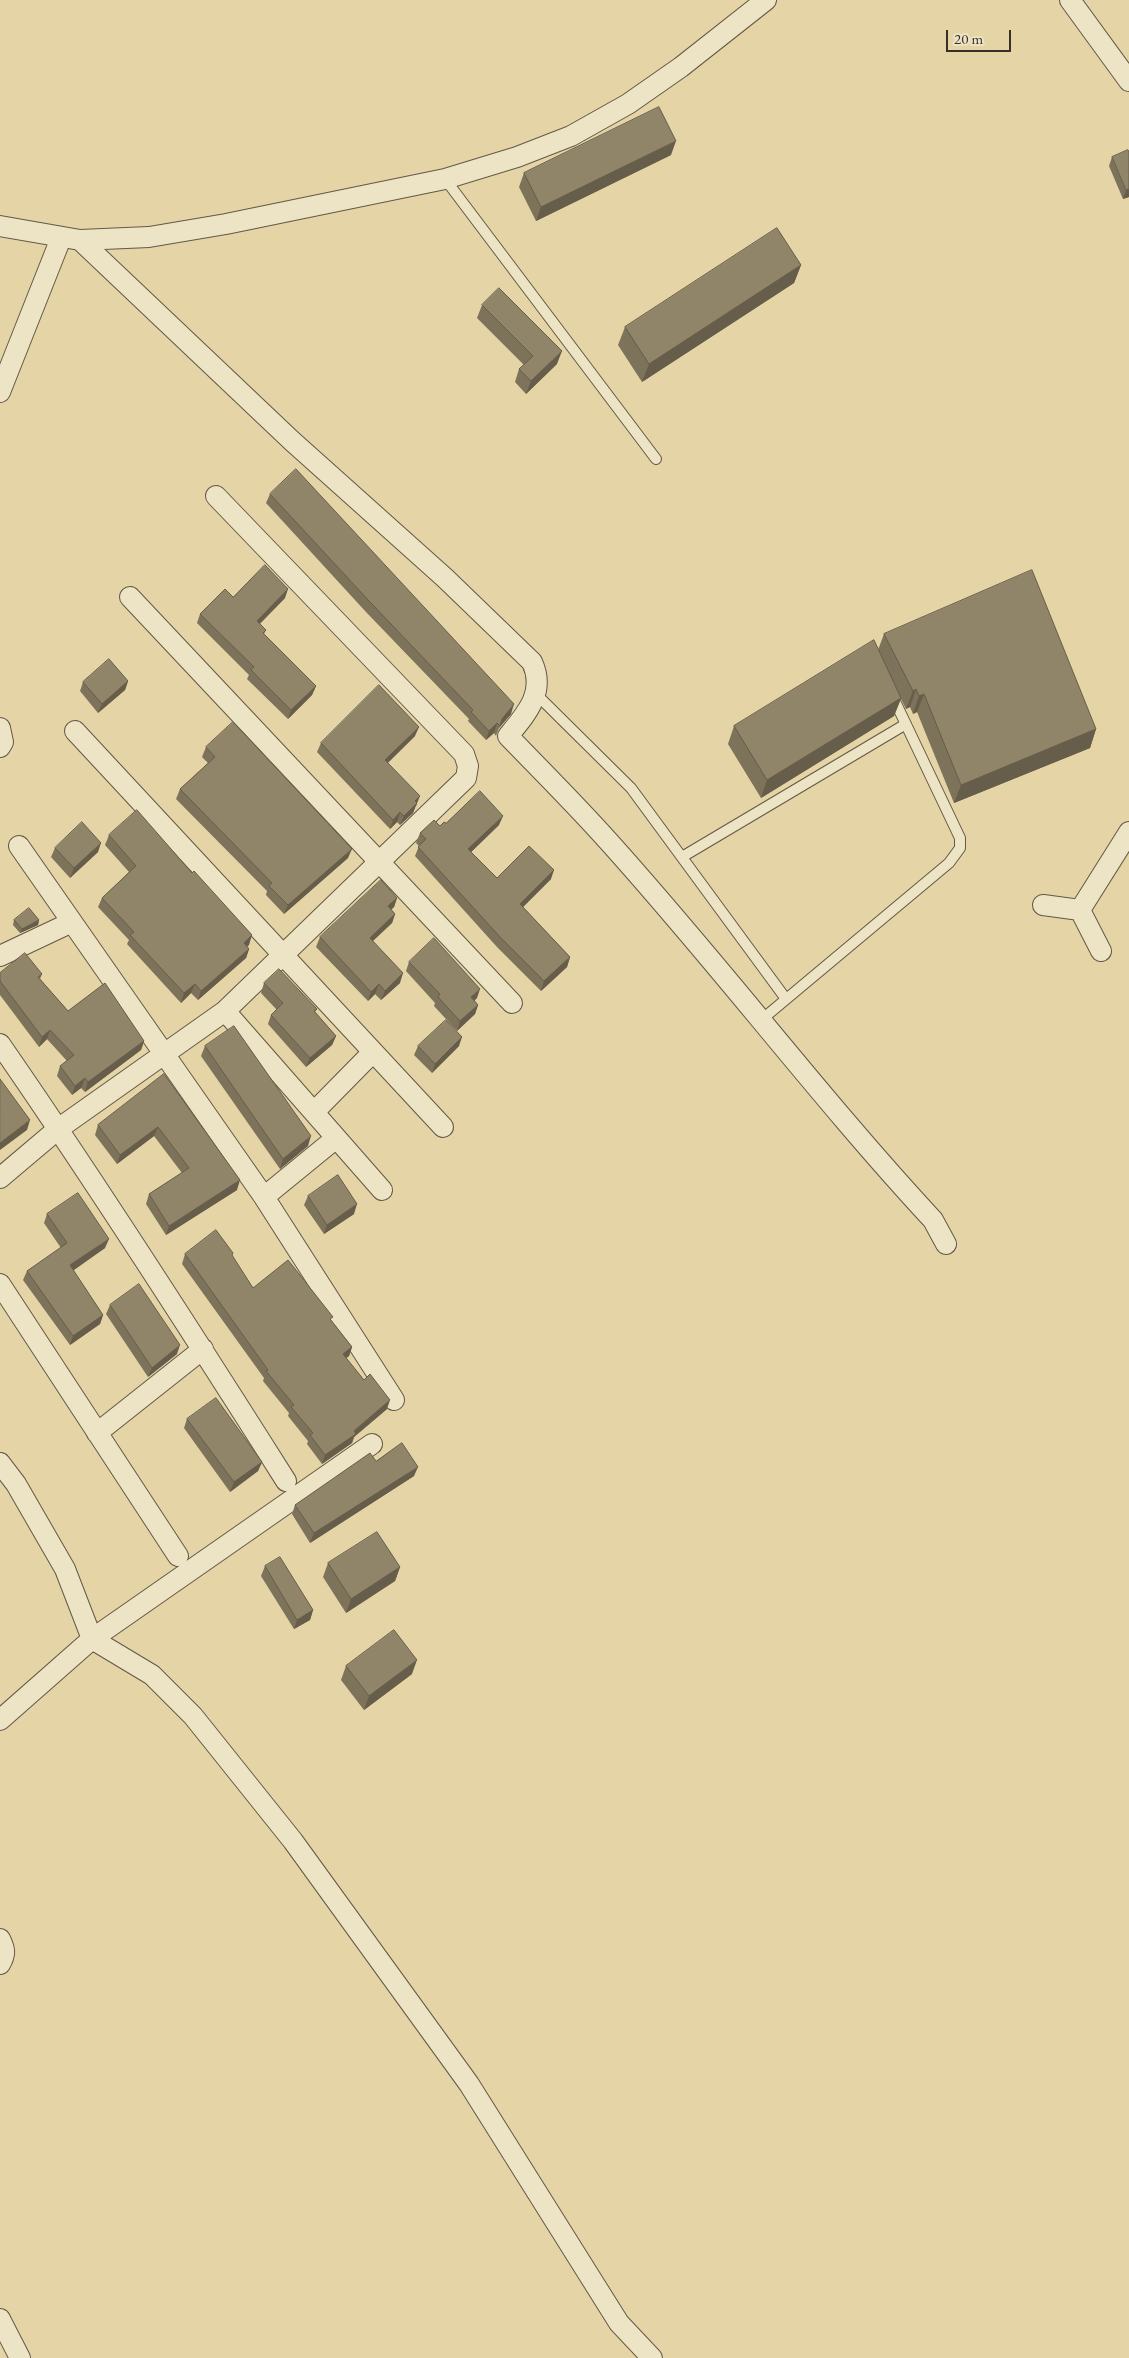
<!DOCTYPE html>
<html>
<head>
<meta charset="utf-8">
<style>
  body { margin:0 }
  #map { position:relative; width:1129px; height:2358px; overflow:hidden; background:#e4d4a6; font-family:"EB Garamond",serif }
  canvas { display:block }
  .scale { position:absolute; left:946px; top:30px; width:65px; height:22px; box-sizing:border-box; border:2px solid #382f26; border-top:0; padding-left:6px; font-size:15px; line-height:18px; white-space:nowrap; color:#382f26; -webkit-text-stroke:4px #ede3c5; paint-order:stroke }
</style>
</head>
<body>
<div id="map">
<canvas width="1129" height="2358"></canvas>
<div class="scale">20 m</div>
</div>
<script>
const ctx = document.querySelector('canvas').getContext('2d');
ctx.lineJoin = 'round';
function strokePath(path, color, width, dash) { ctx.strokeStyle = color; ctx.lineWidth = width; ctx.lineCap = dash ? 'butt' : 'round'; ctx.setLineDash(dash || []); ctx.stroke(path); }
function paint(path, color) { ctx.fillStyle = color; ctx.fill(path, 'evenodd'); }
const service = new Path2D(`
  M445,179l211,280
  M536,694l95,94 155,211
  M682,857l224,-133
  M760,1021l189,-158 11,-15v-10l-68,-143`);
const minor = new Path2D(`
  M1070,0l59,81
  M0,226l80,14 69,-3 77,-13 219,-45 72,-22 54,-21 57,-32 53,-37 85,-67
  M80,240l212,201 153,137 87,84c14,30 -5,51 -24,74 31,32 62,63 92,96 115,126 217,263 333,388l13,24
  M0,392l61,-154
  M130,597l382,406
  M0,728l3,14 -3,5
  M75,731l368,396
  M19,846l245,351 130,203
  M1043,905l37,5
  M1101,951l-21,-41 49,-78
  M0,956l72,-34
  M225,1011l157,179
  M0,1044c99,143 193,290 286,437
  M314,1112l58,-59
  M0,1178l58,-49 167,-118 241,-233 2,-12 -4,-12 -248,-258
  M264,1197l71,-58
  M0,1284l178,272
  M97,1433l106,-84
  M0,1463l16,21 49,85 27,70 60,36 41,41 100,125 176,243 150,239 33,35
  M0,1720l92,-81 280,-195
  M0,1939c5,10 6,15 0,25
  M0,2319l20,39`);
strokePath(service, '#635846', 12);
strokePath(minor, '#635846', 22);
strokePath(service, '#ede3c5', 10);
strokePath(minor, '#ede3c5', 20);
paint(new Path2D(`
  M671,155l-135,66 -17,-34 5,-14z
  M1112,157l17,40 -6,2 -14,-33z
  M801,265l-7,18 -152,99 -24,-37 7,-18z
  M482,305l75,59 -31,30 -11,-12 4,-13 5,-4 -47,-47z
  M270,494l241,220 -12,14 -3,8 -2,-3 -8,7 -18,-19 1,-2 -103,-107 -100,-109z
  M233,597l52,1 -25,26 6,6 -2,4 52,52 -4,9 -24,24 -41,-40 2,-4 -52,-52 3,-9z
  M884,634l212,95 -6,19 -136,55 -37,-91 -4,2 -3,-7 -4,2 -5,-10 -7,17 -133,82 -33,-54 6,-18 144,-76z
  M128,681l-3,9 -27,23 -18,-22 3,-9z
  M415,736l-27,27 29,42 -2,1 -2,7 -13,12 -3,-3 -7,7 -73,-77 4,-9z
  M206,747l142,111 -64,56 -18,-19 1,-4 -91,-92 4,-10 28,-26 -6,-6z
  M446,823l53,2 -28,27 26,26 54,1 -28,28 47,50 -3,10 -26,24 -44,-44 -82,-91 4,-10 -3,-3 4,-10z
  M109,835l140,110 -2,1 2,3 -3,9 -48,42 -7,-7 -10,10 -54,-59 2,-4 -31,-33 4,-9 27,-26 -24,-27z
  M55,848l43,4 -28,26 -19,-21z
  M397,898l-3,9 -3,2 4,5 -3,9 -19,18 27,42 -19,17 -6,-6 -7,7 -52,-54 4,-10z
  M14,920h25l-1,5 -18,8 -7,-8z
  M409,962l68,36 -3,2 4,5 -3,9 -18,17 -23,-25 1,-3 -29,-32z
  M0,973l42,1 -2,5 28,32 76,30 -3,9 -56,42 -4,-4 -9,7 -15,-19 3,-10 7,-5 -20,-22 -8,8 -39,-52z
  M264,983l53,26 -2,3 21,24 -4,9 -26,22 -38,-43 3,-9 6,-5 -16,-17z
  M205,1046l103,100 -28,23 -79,-113z
  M418,1046h41l-27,27 -18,-18z
  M164,1074l73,116 -71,45 -20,-31 3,-10 33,-21 -28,-37 -37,28 -22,-29 3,-10z
  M308,1196l46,18 -30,20 -20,-29z
  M47,1214l58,34 -32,22 30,45 -3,9 -30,21 -47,-65 4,-9 34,-23 -17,-25z
  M185,1254l47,2 21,32 79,33 20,26 -3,9 -3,2 41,51 -33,28 -2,6 -30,21 -15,-20 1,-3 -20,-25 1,-3 -26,-32 1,-3 -82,-114z
  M110,1305l67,49 -29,23 -42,-63z
  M187,1419l75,43 -4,9 -28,21 -46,-64z
  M376,1461l38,15 -104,67 -18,-29 3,-9z
  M328,1563l72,4 -5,14 -49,32 -23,-36z
  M265,1566l48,44 -3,10 -16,9 -33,-53z
  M346,1666l66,8 -48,36 -23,-30z`), '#7d725a');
paint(new Path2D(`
  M676,141l-5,14 -135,66 5,-14z
  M1129,189v8l-6,2 3,-9z
  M801,265l-7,18 -152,99 7,-18z
  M562,351l-5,13 -31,30 5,-13z
  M288,589l-3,9 -32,32 4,-9z
  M128,681l-3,9 -27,23 4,-9z
  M316,686l-4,9 -24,24 3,-9z
  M916,689l-6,18 -4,2 7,-18z
  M924,694l-7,18 -4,2 6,-18z
  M901,698l-7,18 -133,82 6,-18z
  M514,704l-3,10 -12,14 3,-9z
  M497,723l-3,10 -8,7 3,-9z
  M419,727l-4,9 -34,33 4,-9z
  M1096,729l-6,19 -136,55 7,-18z
  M420,796l-7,17 -13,12 4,-9 11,-15z
  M400,812l-3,10 -7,7 3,-9z
  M503,816l-4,9 -34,33 3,-9z
  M101,843l-3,9 -28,26 4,-10z
  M352,849l-4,9 -64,56 4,-9z
  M554,870l-3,9 -35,35 4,-10z
  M397,898l-3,9 -9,9 3,-10z
  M395,914l-3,9 -26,24 4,-9z
  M39,920l-1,5 -18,8 2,-4z
  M252,935l-3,10 -8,7 3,-9z
  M249,949l-3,9 -48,42 3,-9z
  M570,957l-3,10 -26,24 3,-10z
  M403,973l-3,10 -19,17 4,-9z
  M195,984l-4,9 -10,10 3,-10z
  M379,984l-4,10 -7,7 3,-9z
  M480,989l-3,9 -9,9 3,-10z
  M478,1005l-3,9 -18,17 3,-10z
  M50,1030l-3,9 -8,8 3,-10z
  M336,1036l-4,9 -26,22 4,-9z
  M462,1037l-3,9 -27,27 3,-9z
  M144,1041l-3,9 -56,42 3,-10z
  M85,1078l-4,10 -9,7 3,-9z
  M30,1120l-3,10 -27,20v-7z
  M158,1127l-4,9 -37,28 3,-9z
  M311,1136l-3,10 -28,23 3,-10z
  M240,1180l-3,10 -71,45 3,-9z
  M357,1204l-3,10 -30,20 3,-9z
  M109,1239l-4,9 -38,27 3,-10z
  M103,1315l-3,9 -30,21 3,-9z
  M180,1345l-3,9 -29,23 4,-9z
  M352,1347l-3,9 -9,7 3,-9z
  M390,1400l-3,9 -33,28 -2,6 -30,21 3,-9z
  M262,1462l-4,9 -28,21 4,-10z
  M418,1467l-4,9 -104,67 4,-10z
  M400,1567l-5,14 -49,32 5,-14z
  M313,1610l-3,10 -16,9 3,-9z
  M417,1660l-5,14 -48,36 5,-14z`), '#665d4a');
const building = new Path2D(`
  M659,107l17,34 -135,66 -17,-34z
  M1128,150l1,2v37l-3,1 -14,-33z
  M777,228l24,37 -152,99 -24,-37z
  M499,288l63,63 -31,30 -12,-12 14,-13 -51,-51z
  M296,469l218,235 -12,15 -2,7 -3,-3 -8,8 -18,-19 2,-2 -103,-108 -100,-108z
  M265,565l23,24 -31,32 9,9 -3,3 53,53 -25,24 -40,-40 3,-3 -54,-53 25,-25 8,8z
  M1032,570l64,159 -135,56 -37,-91 -5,2 -3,-7 -3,2 -29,-57z
  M874,640l27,58 -134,82 -33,-54z
  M109,659l19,22 -26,23 -19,-22z
  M379,685l40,42 -34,33 35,36 -5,5 2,2 -13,13 -4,-4 -7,8 -72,-77z
  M233,722l119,127 -64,56 -19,-19 3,-3 -92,-94 35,-32 -9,-10z
  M480,791l23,25 -35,33 29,29 32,-32 25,24 -34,34 50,53 -26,24 -43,-43 -83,-91 8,-8 -6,-6 14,-13 6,6 4,-4 2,1z
  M137,810l55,63 2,-2 58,64 -8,8 5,6 -48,42 -6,-7 -11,9 -54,-58 4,-3 -32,-34 34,-32 -27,-31z
  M82,822l19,21 -27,25 -19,-20z
  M381,880l16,18 -9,8 7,8 -25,24 33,35 -18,18 -6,-7 -8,8 -51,-55z
  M29,908l10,12 -17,9 -8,-9z
  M434,938l46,51 -9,8 7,8 -18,16 -22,-24 2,-3 -31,-32z
  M25,953l17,21 -4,3 30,34 37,-28 39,58 -56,41 -3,-4 -10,8 -15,-20 14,-11 -24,-25 -8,7 -42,-56v-8z
  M279,969l38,40 -3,2 22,25 -26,22 -39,-43 12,-12 -19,-20z
  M446,1020l16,17 -27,27 -17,-18z
  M234,1026l77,110 -28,23 -78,-113z
  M164,1074l76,106 -71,46 -20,-32 40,-26 -31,-41 -38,28 -22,-30z
  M0,1079l30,41 -30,23z
  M338,1175l19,29 -30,21 -19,-29z
  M78,1193l31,46 -39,26 33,50 -30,21 -46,-65 40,-28 -20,-29z
  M216,1230l17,23 -1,2 21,33 35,-28 45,57 -3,2 22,28 -9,7 21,26 6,-6 20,26 -36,31 2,3 -31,21 -15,-20 3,-2 -22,-26 3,-2 -28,-34 2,-1 -83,-116z
  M139,1284l41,61 -28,23 -42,-63z
  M216,1398l46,64 -28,20 -47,-63z
  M402,1443l16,24 -104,66 -19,-28 75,-52 6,8z
  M377,1532l23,35 -49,32 -23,-36z
  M280,1557l33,53 -16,10 -32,-54z
  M394,1630l23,30 -48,36 -23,-30z`);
paint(building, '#918569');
strokePath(building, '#665d4a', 1);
</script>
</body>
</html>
